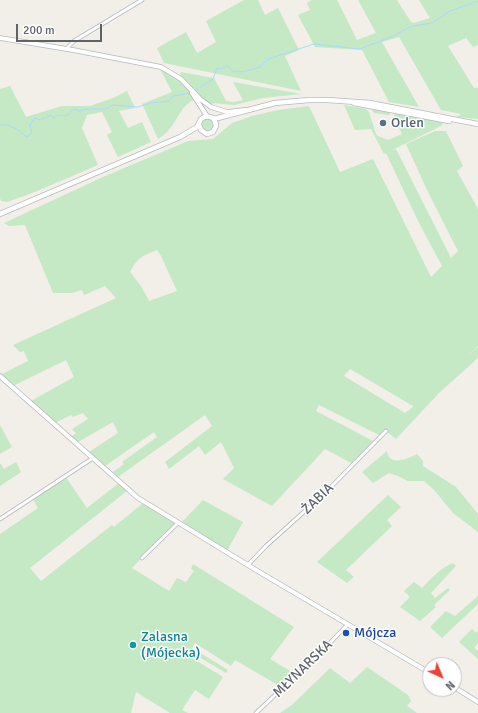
<!DOCTYPE html>
<html>
<head>
<meta charset="utf-8">
<style>
  body { margin:0 }
  #map { position:relative; width:478px; height:713px; overflow:hidden; background:#f1efe8; font-family:Signika,sans-serif }
  canvas { display:block }
  .north { position:absolute; left:422px; top:657px; width:40px; height:40px; box-sizing:border-box; background:#fff; border:1px solid #bfc1c3; border-radius:50%; rotate:136deg; font-size:11px; font-weight:700; line-height:16px; text-align:center; color:#5f6368 }
  .north::after { content:''; display:block; margin:auto; width:14px; height:18px; background:#ea4335; clip-path:polygon(50% 0,100% 100%,50% 72%,0 100%) }
  .scale { position:absolute; left:16px; top:24px; width:86px; height:18px; box-sizing:border-box; border:2px solid #5f6368; border-top:0; padding-left:5px; font-size:12px; line-height:14px; white-space:nowrap; color:#5f6368; -webkit-text-stroke:3px #fff; paint-order:stroke }
</style>
</head>
<body>
<div id="map">
<canvas width="478" height="713"></canvas>
<div class="north">N</div>
<div class="scale">200 m</div>
</div>
<script>
const ctx = document.querySelector('canvas').getContext('2d');
ctx.lineJoin = 'round';
function paint(path, color) { ctx.fillStyle = color; ctx.fill(path, 'evenodd'); }
function strokePath(path, color, width, dash) { ctx.strokeStyle = color; ctx.lineWidth = width; ctx.lineCap = dash ? 'butt' : 'round'; ctx.setLineDash(dash || []); ctx.stroke(path); }
function label(font, color, halo, rows, align = 'center') {
  ctx.font = font + ' Signika,sans-serif'; ctx.lineWidth = 3; ctx.setLineDash([]); ctx.textBaseline = 'middle'; ctx.strokeStyle = halo; ctx.fillStyle = color; for (const [text, x, y, turn = 0] of rows) {
    ctx.save(); ctx.translate(x, y); ctx.rotate((+turn || 0) * Math.PI / 180); ctx.textAlign = isNaN(turn) ? turn : align; if (halo) ctx.strokeText(text, 0, 0); ctx.fillText(text, 0, 0); ctx.restore();
  }
}
paint(new Path2D(`
  M244,0h14l7,15 13,-7 21,42 -14,6 16,35 -137,-28 -7,-15 29,-16 11,21 19,-11 -10,-21z
  M312,0h25l20,40 19,-7 -18,-33h39l14,22 3,1 16,-5 -11,-18h59v45l-5,2 -7,-9 -18,8 26,42h4v31l-21,-2 4,-3 -20,-4 -42,-73 -17,5 37,65 -30,-5 -27,-52 -47,-3 -17,-32 12,-5 -3,-7z
  M160,69c17,9 24,12 34,30 -17,10 -18,30 -36,40l-16,-35 30,-12z
  M181,72l33,6 12,23 8,1 9,-2 -10,-18 69,12 -39,4 -29,7 -20,-2 -4,3c-11,-9 -18,-22 -30,-31z
  M10,86l16,31 36,-11h28l23,-8 14,-7 8,17 -16,3 9,17 14,-6 9,20 -33,15 -11,-22 5,-3 -10,-20 -15,3 -5,13 16,37 -63,27 -28,10 -6,-1 -1,-3v-109z
  M344,105l22,4 3,3 7,22 2,2 10,4 14,-6 -8,-17 1,-4 48,9 -1,3 -7,4 -45,22 6,-2 55,109 7,-7 -30,-59 -22,-48 29,-13h11l17,35 -6,5 21,38v137l-11,10 11,-9v11l-39,35 -43,46 -10,-8 -5,5 -62,-31 -3,6 59,31 -22,22 -28,-15 -53,57 -49,-27 11,-11 -13,-26 -16,13 -6,-9 -30,23 -4,-7 47,-36 -7,-11 -87,62 -5,-5 11,-8 -2,-2 35,-25 -3,-5 -49,34 -16,-14 29,-19 -5,-11 -35,20 -7,-5 5,-4 -4,-4 16,-10 -5,-6 -10,4 -2,-2 -16,8 -26,-21 45,-25 -8,-17 -53,26 -13,-11 28,-14 -4,-10 -4,1 -7,-7 103,-47 -11,-12 -21,9 -2,-5 -10,3h-19l-28,-68 -16,1 -5,-3 99,-46 85,-36 25,-2 19,-16 20,-7 26,-6 31,-4 31,66 33,-13 58,118 11,-11 -23,-43 -33,-70 -2,1 -13,-25 -16,1zM157,250l4,6 16,35 -28,10 -8,-15 -11,-14c9,-16 11,-15 27,-22zM350,369l63,37v1l-8,6 -61,-37z
  M373,109l16,3 1,2 -2,1 -14,-2 -2,-2z
  M200 125a7 7 0 1 1 14 0a7 7 0 1 1-14 0Z
  M0,425l12,22 -12,7z
  M387,451c2,16 20,8 30,3l6,7v5l33,21 22,27v18l-25,-19 -18,-22 -11,-10h-16l-10,-5 -9,-3 -16,10 -11,-11z
  M16,462l5,10 -21,14v-23l4,6z
  M65,476l22,32 32,-25 8,8 -97,77 11,13 71,-56 2,2 29,-24 32,20 -43,45 37,23 8,-13 9,4 8,-11 -3,-2 2,-5 101,63 -24,32 27,16 -14,13 -48,-28 -4,6 -36,-23 -3,5 36,22 -2,3 -37,-22 -2,4 36,22 -14,22 -14,-9 -13,20 6,3h-18l-34,-21 -5,21h-131v-179l38,-26 -6,-10z
  M388,495l13,12 -14,13 5,6 -46,44 8,7 -7,6 -30,-21z
  M203,500l40,22 -16,29 -45,-29z
  M453,563l3,3 -25,27 4,5 13,-10 2,2 -16,15 2,2 -16,14 -20,-14 10,-10 -6,-6 10,-9 8,6c9,-9 18,-20 31,-25z
  M478,596v8l-36,34 -12,-11 16,-16 9,5z
  M472,629l4,4 2,-2v12l-4,5 4,3v8l-19,-17z
  M367,667l41,28 3,6 -4,5 10,7h-137l13,-9 37,-36 20,15z`), '#c5e8c5');
strokePath(new Path2D(`
  M194,91l19,-12 4,-11 4,1 6,-3 7,6 4,-1 5,1 17,-5 8,-8 46,-15 46,5 33,-13 19,-10 20,-3 18,-12 28,-10
  M0,125c12,-1 18,5 27,12l5,-4 -2,-8 5,-7 5,2 11,-5 2,3 5,-3 8,1 8,-7 5,2 8,-2h19l7,-4 25,2 12,-4 19,-2 4,-5 18,-3`), '#aadaff', 1);
const minor = new Path2D(`
  M66,49l8,-8 68,-41
  M0,519l93,-61
  M142,558l36,-35
  M248,565l18,-19 60,-54 60,-61
  M256,713l70,-66 22,-23`);
const tertiary = new Path2D(`
  M0,38l73,12 88,17 20,12 19,20 11,8 16,5 18,-2
  M192,93l15,23
  M0,376l138,122 118,72 174,103
  M454,687l24,15`);
const secondary = new Path2D(`
  M354,103l95,18
  M214,119l61,-16 34,-3h19l42,3 108,21
  M0,214l180,-77 17,-10 4,-8 3,-2c7,-2 12,2 12,9l-3,6 -6,2 -6,-4 -2,-5`);
strokePath(minor, '#b5b8bc', 4.5);
strokePath(tertiary, '#b5b8bc', 5.5);
strokePath(secondary, '#b6babf', 6);
strokePath(minor, '#fff', 3);
strokePath(tertiary, '#fff', 4);
strokePath(secondary, '#fff', 4.5);
for (const [x, y, r, color] of [
  [383,123,4,"#5c6f8a"],
  [346,633,4,"#1a4fb4"],
  [133,645,4,"#0f9aa8"]
]) { const dot = new Path2D(); dot.arc(x, y, r, 0, 2 * Math.PI); ctx.fillStyle = color; ctx.fill(dot); strokePath(dot, '#fff', 1.5); }
label('14px', '#4e5e75', '#fff', [
  ["Orlen",391,123]
], 'left');
label('14px', '#5f6368', '#fff', [
  ["ŻABIA",318,499,-44],
  ["MŁYNARSKA",303,669,-44]
]);
label('14px', '#164399', '#fff', [
  ["Mójcza",354,633]
], 'left');
label('14px', '#0d838f', '#fff', [
  ["Zalasna",141,637],
  ["(Mójecka)",141,653]
], 'left');
</script>
</body>
</html>
